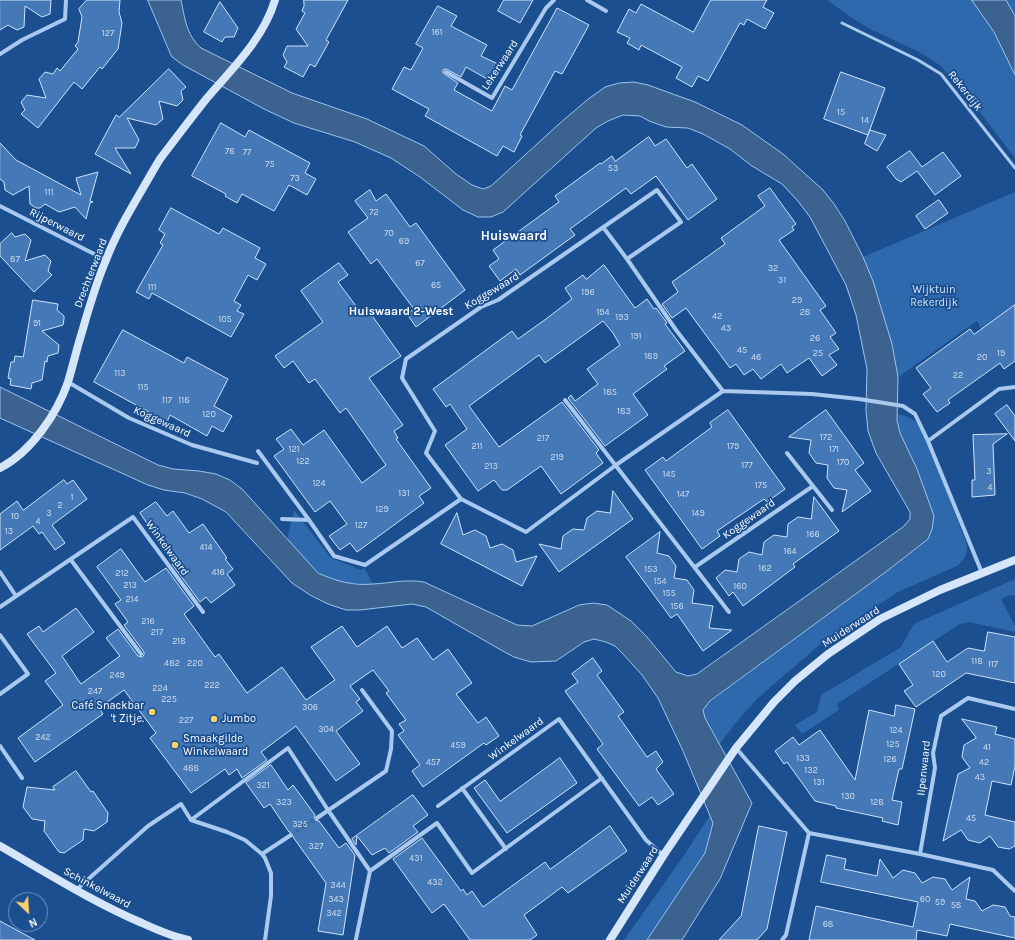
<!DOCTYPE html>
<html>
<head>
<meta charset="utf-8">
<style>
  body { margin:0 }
  #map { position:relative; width:1015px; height:940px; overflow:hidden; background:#1b4f8f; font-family:Karla,sans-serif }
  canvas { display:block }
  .north { position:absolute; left:8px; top:892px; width:40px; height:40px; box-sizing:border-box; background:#1b4f8f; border:1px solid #7695bc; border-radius:50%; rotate:155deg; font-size:11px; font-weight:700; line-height:16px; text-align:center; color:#fff }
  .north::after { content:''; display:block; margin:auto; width:14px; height:18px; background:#ffd166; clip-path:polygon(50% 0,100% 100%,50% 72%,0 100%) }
</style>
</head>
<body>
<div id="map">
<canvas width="1015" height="940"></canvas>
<div class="north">N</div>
</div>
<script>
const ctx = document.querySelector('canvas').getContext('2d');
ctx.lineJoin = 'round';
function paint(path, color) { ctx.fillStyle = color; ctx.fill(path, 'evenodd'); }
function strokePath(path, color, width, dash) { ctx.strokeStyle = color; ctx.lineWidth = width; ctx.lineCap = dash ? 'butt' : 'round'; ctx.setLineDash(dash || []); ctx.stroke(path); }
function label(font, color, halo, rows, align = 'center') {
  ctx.font = font + ' Karla,sans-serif'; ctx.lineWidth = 3.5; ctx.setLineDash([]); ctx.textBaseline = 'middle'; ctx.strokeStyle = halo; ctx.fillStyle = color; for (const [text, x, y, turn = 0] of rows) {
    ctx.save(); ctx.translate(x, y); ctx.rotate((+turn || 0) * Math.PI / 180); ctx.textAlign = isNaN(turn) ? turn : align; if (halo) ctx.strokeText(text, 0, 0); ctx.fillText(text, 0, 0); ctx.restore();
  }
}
paint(new Path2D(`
  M827,0h145l22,32 21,43v83l-33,-43 -40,-48 -11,-8 -16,-9 -43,-20 -20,-12z
  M1006,0h9v16z
  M1015,192v117l-32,23 -6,-11 -79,56c-8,-41 -19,-81 -35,-120z
  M897,414c11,2 17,5 25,13l45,118 -1,10 -7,10 -61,27 -49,32 -32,23 -59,51 -24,27 -15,20 -14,-27 -2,-8 7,-8 177,-131 41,-32 6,-23 -17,-47 -17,-36z
  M294,510l37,48 30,12 3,-2 9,16c-18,0 -40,0 -55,-12 -12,-9 -21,-22 -31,-32z
  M1015,579v17l-5,-1 -9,4 14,27v6l-46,-10 -9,2 -123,80 2,6 -37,24 -7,-9 22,-13 4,-17 80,-48 13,-23z
  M710,815l3,8 -8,30 -58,87h-23l61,-86z`), '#2e69ad');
const water = new Path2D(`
  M148,0h33c4,19 5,34 20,48l91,45 75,26 57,27 32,28 16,11 11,4 8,-3 68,-62 28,-24 18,-13 14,-4 15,-1 14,3 47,17 47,23 41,29 40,36 11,14 11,17 18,36 10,24 19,63 6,33 -1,43 3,13 17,36 17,47 -2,13 -4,10 -41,32 -177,130 -7,9 2,8 47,85 -32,76 -38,61h-35l58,-87 8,-30 -30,-72 -25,-53 -16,-23 -19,-21 -8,-8 -9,-4 -12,-3 -10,3 -28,19 -25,1 -17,-5 -13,-7 -75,-43 -14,-3 -52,6h-14l-18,-6 -18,-9 -18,-12 -66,-71 -24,-13 -17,-6 -21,-3 -16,-5 -148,-67v-31l158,78 15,4 26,2 17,3 14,6 12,9 76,84c18,8 35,13 55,11 19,-1 32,-5 51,-2l93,43 15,1 47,-21 14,-2 14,2 24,16 16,16 29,35 12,4 9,-2 206,-147 7,-8v-7l-34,-59 -8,-22 -2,-20 1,-42 -11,-54 -10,-30 -36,-68 -13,-17 -15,-16 -30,-18 -22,-17 -27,-15 -15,-6 -22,-1 -17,-6 -9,-5 -17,-1 -15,6 -12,7 -93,84 -12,5h-13l-15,-7 -43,-33 -29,-19 -36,-16 -61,-19 -30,-14 -81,-44 -11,-8z
  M972,0h34l9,16v59l-21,-43z`);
paint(water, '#3c6290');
strokePath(water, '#9cc4f0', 1);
const building = new Path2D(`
  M0,0h51l-1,14 -8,3 -17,-11 -1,21 -7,3 -9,-5 -8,5z
  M87,0h33l-1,12 3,11 -4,26 -16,20 -2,-2 -18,22 -8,-7 -36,46 -17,-14 4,-4 -4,-8 6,-7 19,3 -7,-19 6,-7 8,2 4,-6 3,3 18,-22 -3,-3 3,-4 4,-25 -3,-8z
  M304,0h44l-22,40 3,2 -14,25 -5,-3 -7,13 -19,-10 3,-5 -4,-7 4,-9h21l-12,-17 9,-16 -3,-2 2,-5z
  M504,0h29l-13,23 -22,-12z
  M711,0h56l-4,7 11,6 -9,16 -18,-10 -3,6 -4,-2 -32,58 -10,-5 -6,11 -16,-9 6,-11 -41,-22 -2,5 -12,-7 3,-5 -13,-6 12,-23 7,4 5,-9 52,28z
  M220,2l18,26 -4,9h-9l-3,5 -18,-10z
  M438,6l19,10 -6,10 36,19 -6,11 17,8 -9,16 -23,-13 -5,10 -15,-8 -3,1v3l15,10 -4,7 38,21 13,-25 7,4 45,-82 32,17 -27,49 -7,-3 -35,64 2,1 -8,16 -11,-6 -6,10 -72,-40 4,-7 -37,-20 12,-22 7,3 12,-22 -7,-4z
  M169,69l17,18 -5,4 2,9 -6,6 -18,-5 4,18 -7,6 -29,-7 12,22 -4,8h-20l16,26 -36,-20 21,-39 3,2z
  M841,72l44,16 -17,47 -44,-16z
  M221,123l24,14 4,-7 61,33 -5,10 11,6 -9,16 -18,-10 -15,26 -32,-17 -5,9 -12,-7 1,-2 -34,-18z
  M870,130l16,5 -9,16 -12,-7z
  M649,137l6,9 11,-7 21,29 5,-4 25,35 -29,21 -32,-44 -25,18 -5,-6 -56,41 5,6 -55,40 -4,-6 -16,12 -11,-15 10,-7 -6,-9 66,-48 -4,-6 45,-33 1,1 11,-8 3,5z
  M0,143l16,17 65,35 -5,-17 22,-6 -8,29 3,1 -3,1 -4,16 -11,-12 -16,5 -14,-8 -5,4h-4l-6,-4 -1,-18 -16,9 -8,-5 -1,-8 -4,-3z
  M910,151l12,16 21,-15 18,24 -26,19 -18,-24 -16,11 -5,-3 -9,-12z
  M770,188l26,36 -4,3 2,3 -15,10 47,66 -6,4 16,23 -6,4 9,12 -10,6 8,10 -15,11 -13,-18 -22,15 -6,-9 -20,15 -8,-10 -9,6 -8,-11 -6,4 -44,-60 -14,10 -10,-14 16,-12 -6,-10 53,-38 -4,-6 44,-32 -7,-10z
  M370,190l6,11 10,-7 24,33 6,-4 49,67 -49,37 -9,-13 7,-5 -21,-28 -16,-22 -6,5 -23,-32 20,-14 -13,-17z
  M939,200l9,13 -23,16 -9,-13z
  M171,208l48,26 4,-6 37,20 -5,10 11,6 -9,16 -9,-5 -14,26 7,4 -4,6 7,3 -13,23 -79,-44 -3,6 -13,-7 27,-47 -3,-2 5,-9 -6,-4z
  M12,233l3,4 10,-3 6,6 -6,21 20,-6 6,6 -3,10 4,4 -18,17 -34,-36v-12z
  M339,263l9,12 -10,7 24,32 6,-4 33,46 -32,22 34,47 -9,6 4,7 -2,1 35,49 -12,8 5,7 -67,49 -7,-9 -10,7 -11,-14 18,-12 -17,-23 -15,11 -41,-56 10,-7 -8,-10 15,-10 12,16 21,-15 38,53 24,-18 -40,-57 -6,5 -25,-34 -6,4 -16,-22 -9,7 -9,-12 48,-34 -22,-31z
  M604,265l31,43 12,-9 7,10 2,-1 11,15 -2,1 20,27 -21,15 3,3 -34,25 15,21 -43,31 -37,-48 3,-3 4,6 23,-17 -11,-15 33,-24 -7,-12 -10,-12 -58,42 -6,-8 -70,51 30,41 63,-45 37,48 -3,3 7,10 -42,31 -20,-28 -34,24h-5l-8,-10 -16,11 -33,-46 22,-16 -17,-25 -4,3 -13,-18 79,-58 6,8 28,-20 26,-20 -7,-11 18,-13 3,4z
  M33,300l25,4 -1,6 7,6v3l-1,6 -21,6 17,14 -1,8 -10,3 -1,6 -2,-1 -3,19 -10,3 -1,6 -21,-4 1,-6 -3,-1 3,-16h3l1,-6 8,1z
  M1015,305v56l-11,8 -4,-6 -52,37 2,3 -13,9 -14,-18 8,-6 -15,-20 54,-39 4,5z
  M123,330l61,33 3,-6 41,22 -14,27 18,10 -9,16 -11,-6 -5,10 -37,-21 -3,7 -73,-40z
  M1007,405l8,11v25l-20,-27z
  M728,410l57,79 -18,13 -3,-3 -47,32 3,5 -18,13 -57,-79 18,-13 3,4 46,-34 -2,-4z
  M826,410l38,53 -9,7 16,21 -29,21 5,-22 -13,-2 -7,-10 1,-13 -12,-2 -7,-10 2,-13 -22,-3z
  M1007,434l-14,10 2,51 -23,2v-17h3l-2,-45z
  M64,480l3,4 6,-4 14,19 -35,26 13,18 -10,7 -13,-18 -3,2 -6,-8 -33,24v-36l17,-13 6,9z
  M613,491l20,28 -74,53 -20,-28 22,5 2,-13 10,-7 11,1 3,-12 10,-7 13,2z
  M814,497l25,34 -46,33 2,3 -52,39 -10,-14 -4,4 -13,-18 9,-8 12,2 2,-13 10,-7 13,3 2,-13 10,-7 13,2 1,-13 10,-7 13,2z
  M156,502l11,14 6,-5 16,22 14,-9 24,34 -2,1 8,10 -6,5 8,11 -24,18 -5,-6 -6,5 -28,-38 1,-1 -24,-34 1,-1 -10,-15z
  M457,513l6,22 12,-5 11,6 4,12 12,-4 11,6 3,12 21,-6 -15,30 -81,-42z
  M660,532l-3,21 12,3 7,10 -2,12 13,2 7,10 -2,13 21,3 -4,22 23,2 -29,21 -26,-37 -6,4 -45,-61z
  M121,549l24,33 21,-14 28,38 -10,8 31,43 4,-3 28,39 35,-26 24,33 29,-20 -24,-33 31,-21 15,21 30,-21 15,22 15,-10 16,22 15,-11 24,34 -16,11 22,29 8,-6 13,19 -13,9 -2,-2 -61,44 -11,-16 8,-6 -22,-30 6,-4 -5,-7 7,-4 -20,-27 3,-2 -16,-21 -23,16 10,13 -4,3 7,9 -27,20 24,33 -24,17 -40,-55 -35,26 6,8 -25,18 -5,-9 -8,6 -4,-6 -34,24 -41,-55 6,-5 -32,-43 -25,18 4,6 -68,48 -17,-24 45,-33 -18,-24 11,-8 -29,-39 12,-8 4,6 33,-24 18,24 -32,24 19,28 39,-28 -14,-18 12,-9 20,27 4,1 2,-2v-3l-20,-27 4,-3 -13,-18 6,-4 -24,-33z
  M988,632l27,5v46l-49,-10 -50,34 -12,-16 9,-6 -14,-21 34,-23 14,21 21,-14 16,3z
  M593,658l9,13 -5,4 27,37 -6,4 29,41 9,-6 7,11 -7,7 18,25 -16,11 -6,-8 -13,9 -42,-57 6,-5 -38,-53 13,-9 -6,-8z
  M896,705l19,4 -13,60h-3l-7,31 10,2 -4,23 -16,-4 1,-3 -47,-10v-2l-21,-5 -28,-39 -3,2 -9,-13 18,-14 6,8 21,-15 35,50 14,-70 25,6z
  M962,719l35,8 -2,7 20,5v27l-4,19 -19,-4 -7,34 30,7v24l-6,3 -11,-2 -8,-11 -10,7 -12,-3 -7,-10 -18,11 15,-67 12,-6 -8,-11 2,-12 12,-7z
  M560,758l17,25 -70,50 -33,-45 11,-8 15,21z
  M271,765l17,25 5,-5 22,30 -1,3v2l5,1 20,27 7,-5 9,12 -12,80 -25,-4 8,-48 -33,-46 1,-4 -5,-1 -19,-28 -6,4 -18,-25z
  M76,771l15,21 2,-1 15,22 -1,9 -13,9 -10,-2 -1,11 -19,13 -5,-1 -15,-21 1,-10 -13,-2 -9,-12 4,-20 28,3 -2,-3z
  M413,795l15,20 -15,11 5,6 -29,21 -4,-5 -13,7 -15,-19 -1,9 -4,-6z
  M610,826l17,25 -59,42 -6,-6 -38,28 13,20 -7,5h-60l-26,-36 -12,9 -39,-54 29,-21 39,53 2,-2 4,6 5,-4 11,16 62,-45 5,7z
  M759,826l28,6 -20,97 -10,11h-38l22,-24z
  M827,855l19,4 -2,10 33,7 3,-17 13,19 10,-8 12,3 7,10 11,-6 12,2 7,11 18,-13 -4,22 9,2 7,10 11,-6 12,2 5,9 5,1v21l-65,-14 -3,12 -30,-6 -1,10h-107l7,-34 97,21 5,-25 -97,-20z
  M0,921l35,19h-35z`);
paint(building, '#4478b7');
strokePath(building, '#cfe3fa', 1);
strokePath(new Path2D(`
  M291,835l26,-17`), '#3d69a0', 4, [4, 2]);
strokePath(new Path2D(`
  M842,23l76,37 23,14 74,94`), '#a9c9ee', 3);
strokePath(new Path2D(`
  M587,0l19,11
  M0,54l22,-14 43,-21 1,-19
  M446,72l46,26 54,-90 8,-8
  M0,206l106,54
  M603,227l24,32 49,71 47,61
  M627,259l54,-37 -24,-32 -159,110 -17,7 -75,52 -4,19 33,53 -9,22 35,46 65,33 90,-67 107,-74 89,3 47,5 44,7 12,8 13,27 54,132
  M68,382l61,36 63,27 65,18
  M565,400l164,212
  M928,441l71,-52 16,-2
  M258,451l51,69 25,36 31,9 96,-66
  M787,453l45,57
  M282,519l27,1
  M71,560l70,94
  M695,567l118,-81
  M0,572l16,24
  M0,607l133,-90 70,95
  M0,635l28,39 -28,20
  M0,746l22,32
  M736,748l73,85 111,21 73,16 22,21
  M462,788l44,61
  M438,806l121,-87 87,121 17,15
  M317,818l69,-47 5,-22 1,-18 -30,-41
  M191,820l97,-72 40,62 42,61
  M262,854l29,-19
  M920,854l15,-86 -2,-15 8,-37 27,-18 47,11
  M76,890l72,-64 33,-22 10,16 36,12 18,8 17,14 3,4 6,15v23l-6,44
  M356,939l14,-68 67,-48 35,50 130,-95
  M782,940l4,-5 23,-102`), '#a9c9ee', 4);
strokePath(new Path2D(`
  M0,468c31,-16 57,-54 68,-86 5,-17 9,-34 14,-50 7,-24 14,-49 24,-72 12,-32 31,-61 48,-91l6,-10c16,-21 31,-41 47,-61 25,-29 57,-60 68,-98
  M0,846c47,27 93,56 142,77 15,7 30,13 46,17
  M610,940l53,-84 73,-108 38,-46 21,-21 33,-27 52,-35 60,-29 75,-30`), '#d6e6fa', 8);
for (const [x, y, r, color] of [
  [152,712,4,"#ffd166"],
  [214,719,4,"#ffd166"],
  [175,745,4,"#ffd166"]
]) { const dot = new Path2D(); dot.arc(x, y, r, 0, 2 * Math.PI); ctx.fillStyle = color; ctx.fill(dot); strokePath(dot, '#1b4f8f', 1.5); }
label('9px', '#d0dded', null, [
  ["161",437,32],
  ["127",108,33],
  ["15",841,112],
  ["14",865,120],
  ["78",230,151],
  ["77",247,152],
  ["75",270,164],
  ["53",613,168],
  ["73",295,178],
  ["111",49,192],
  ["72",374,212],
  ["70",389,233],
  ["69",404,241],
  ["87",15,259],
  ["67",420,263],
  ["32",773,268],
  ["31",782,280],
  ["65",436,285],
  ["111",152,287],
  ["196",588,292],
  ["29",797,300],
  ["194",603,312],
  ["28",805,312],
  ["42",717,316],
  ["193",622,317],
  ["105",225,319],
  ["91",37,323],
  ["43",726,328],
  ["191",636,336],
  ["26",815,338],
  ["45",742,350],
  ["25",818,353],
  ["19",1001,353],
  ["189",651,356],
  ["46",756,357],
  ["20",982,357],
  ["113",120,373],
  ["22",958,375],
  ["115",143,387],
  ["185",610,392],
  ["117",167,400],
  ["118",184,400],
  ["183",624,411],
  ["120",209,414],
  ["172",826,437],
  ["217",543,438],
  ["211",477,446],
  ["179",733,446],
  ["121",294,449],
  ["171",834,449],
  ["219",557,457],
  ["122",303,461],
  ["170",843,462],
  ["177",747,465],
  ["213",491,466],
  ["3",989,471],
  ["145",669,474],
  ["124",319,483],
  ["175",761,485],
  ["4",990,487],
  ["131",404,493],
  ["147",683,494],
  ["1",72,497],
  ["2",60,505],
  ["129",382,509],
  ["3",49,513],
  ["149",698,513],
  ["10",15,516],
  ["4",38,521],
  ["127",361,525],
  ["13",9,531],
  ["166",813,534],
  ["414",206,547],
  ["164",790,551],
  ["162",765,568],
  ["153",651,569],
  ["416",218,572],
  ["212",122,573],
  ["154",660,581],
  ["213",130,585],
  ["160",740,586],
  ["155",669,593],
  ["214",132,599],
  ["156",677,606],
  ["216",148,621],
  ["217",157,632],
  ["218",179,641],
  ["118",977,661],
  ["482",172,663],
  ["220",195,663],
  ["117",993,664],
  ["120",939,674],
  ["249",117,675],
  ["222",212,685],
  ["224",160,688],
  ["247",95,691],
  ["225",169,699],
  ["306",310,707],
  ["227",186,720],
  ["304",326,729],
  ["124",896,730],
  ["242",43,737],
  ["125",893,744],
  ["459",458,745],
  ["41",987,747],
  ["133",803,758],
  ["126",890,759],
  ["457",433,762],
  ["42",984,762],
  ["488",191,768],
  ["132",811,770],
  ["43",980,777],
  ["131",819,782],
  ["321",263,785],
  ["130",848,796],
  ["323",284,802],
  ["128",877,802],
  ["45",971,818],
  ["325",300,824],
  ["327",316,846],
  ["431",416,858],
  ["432",435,882],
  ["344",338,885],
  ["343",336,899],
  ["60",925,899],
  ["59",940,902],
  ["58",956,905],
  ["342",334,913],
  ["68",828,924]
]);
label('11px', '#fff', '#1b4f8f', [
  ["Lekerwaard",500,65,-57],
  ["Rekerdijk",965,91,52],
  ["Rijperwaard",57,225,27],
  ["Drechterwaard",91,273,-69],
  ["Koggewaard",492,291,-31],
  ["Koggewaard",162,422,24],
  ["Koggewaard",749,519,-35],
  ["Winkelwaard",167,548,54],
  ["Muiderwaard",851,627,-33],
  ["Winkelwaard",516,739,-36],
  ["Ilpenwaard",924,768,-84],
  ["Muiderwaard",638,875,-57],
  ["Schinkelwaard",97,888,28]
]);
label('11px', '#cfe3fa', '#1b4f8f', [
  ["Wijktuin",934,290],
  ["Rekerdijk",934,303]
]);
label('11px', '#fff', '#1b4f8f', [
  ["Café Snackbar",144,706,"right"],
  ["'t Zitje.",144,719,"right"],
  ["Jumbo",222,719],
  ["Smaakgilde",183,739],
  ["Winkelwaard",183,752]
], 'left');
label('bold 12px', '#fff', '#1b4f8f', [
  ["Huiswaard 2-West",401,312]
]);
label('bold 13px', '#fff', '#1b4f8f', [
  ["Huiswaard",514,236]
]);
</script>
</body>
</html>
